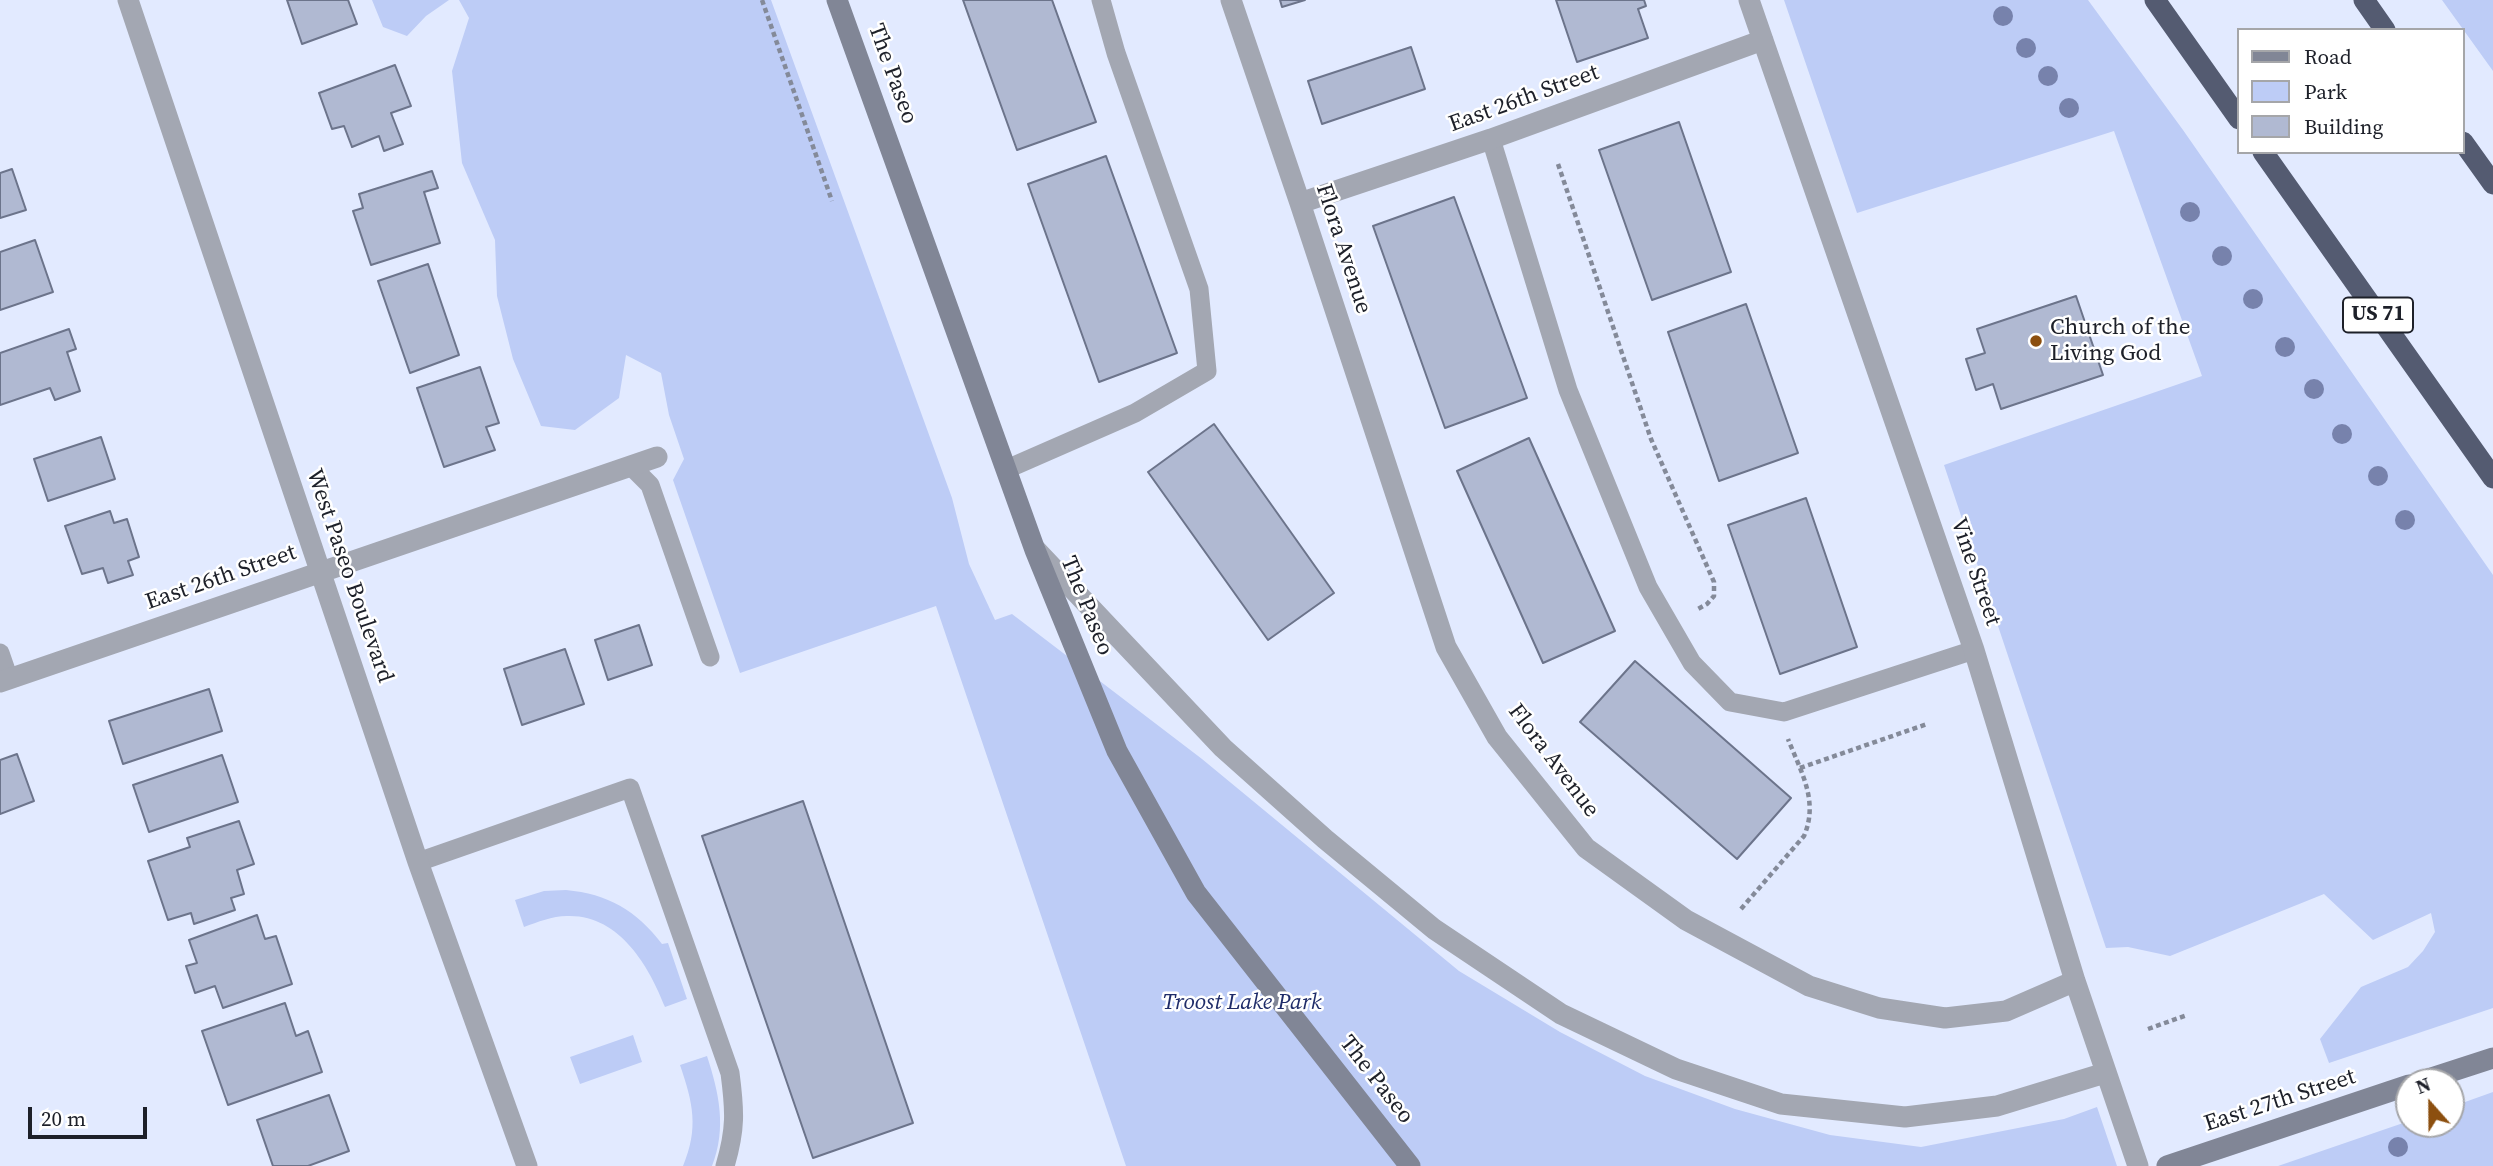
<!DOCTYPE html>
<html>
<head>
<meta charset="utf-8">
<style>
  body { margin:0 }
  #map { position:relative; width:2493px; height:1166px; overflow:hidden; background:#e2eaff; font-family:"Source Serif 4",serif }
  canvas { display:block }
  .legend { position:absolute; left:2237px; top:28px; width:228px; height:126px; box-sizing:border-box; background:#fff; border:2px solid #a5a6a9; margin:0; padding:9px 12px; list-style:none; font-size:21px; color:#1d2029 }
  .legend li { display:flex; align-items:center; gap:14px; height:35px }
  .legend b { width:35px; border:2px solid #a5a6a9 }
  .north { position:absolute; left:2395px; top:1068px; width:70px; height:70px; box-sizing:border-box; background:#fff; border:2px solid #a5a6a9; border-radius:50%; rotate:339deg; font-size:19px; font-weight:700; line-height:28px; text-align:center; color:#1d2029 }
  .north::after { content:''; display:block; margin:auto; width:24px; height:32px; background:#8c4f0f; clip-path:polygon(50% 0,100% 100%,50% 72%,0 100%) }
  .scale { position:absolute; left:28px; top:1107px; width:119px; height:32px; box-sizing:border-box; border:4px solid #1d2029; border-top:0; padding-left:9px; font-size:21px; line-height:24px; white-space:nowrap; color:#1d2029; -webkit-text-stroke:5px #fff; paint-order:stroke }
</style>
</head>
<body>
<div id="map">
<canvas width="2493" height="1166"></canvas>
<ul class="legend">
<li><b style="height:9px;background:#818696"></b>Road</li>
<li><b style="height:19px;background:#bdccf6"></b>Park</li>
<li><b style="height:19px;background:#b0b9d2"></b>Building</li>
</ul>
<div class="north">N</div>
<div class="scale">20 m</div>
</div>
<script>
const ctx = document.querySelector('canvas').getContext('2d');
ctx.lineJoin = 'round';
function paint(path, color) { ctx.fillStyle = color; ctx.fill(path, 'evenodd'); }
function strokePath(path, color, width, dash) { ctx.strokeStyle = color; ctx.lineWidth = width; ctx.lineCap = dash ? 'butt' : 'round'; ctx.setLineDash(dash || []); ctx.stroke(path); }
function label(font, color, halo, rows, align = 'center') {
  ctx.font = font + ' "Source Serif 4",serif'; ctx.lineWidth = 5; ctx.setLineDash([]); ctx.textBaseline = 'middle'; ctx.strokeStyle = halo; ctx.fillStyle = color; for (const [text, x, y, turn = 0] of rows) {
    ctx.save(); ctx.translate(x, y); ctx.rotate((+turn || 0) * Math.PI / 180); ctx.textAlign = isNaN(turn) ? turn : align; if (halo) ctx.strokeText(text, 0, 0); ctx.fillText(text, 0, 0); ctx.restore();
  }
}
paint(new Path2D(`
  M372,0h77l-23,16 -19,20 -24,-9z
  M459,0h312l181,498 17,66 26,56 17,-6 190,145 257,212 101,61 85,44 90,33 95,26 91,12 143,-28 33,-12 20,59h-991l-190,-560 -196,67 -67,-193 11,-21 -15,-44 -8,-42 -35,-18 -7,43 -44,32 -34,-4 -28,-67 -16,-63 -2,-56 -33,-77 -10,-92 17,-53z
  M1784,0h304l95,130 310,445v433l-164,55 -9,-24 41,-52 47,-20 15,-16 12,-19 -4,-19 -58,27 -49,-46 -154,62 -42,-9 -22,1 -162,-483 258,-89 -88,-245 -257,82z
  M2442,0h51v71z
  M566,890c42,4 70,20 96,54l6,-1 19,56 -22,8c-16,-41 -46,-93 -98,-91 -15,0 -29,6 -43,11l-9,-27 29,-9z
  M633,1035l9,27 -62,22 -10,-27z
  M707,1056c12,37 20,72 5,110h-29c16,-38 10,-63 -3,-101z
  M2493,1092v74h-215l131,-45v3h42v-17z`), '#bdccf6');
const building = new Path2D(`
  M287,0h61l9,24 -55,20z
  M963,0h89l44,122 -79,28z
  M1280,0h25l-23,7z
  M1556,0h88l2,6 -8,3 10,29 -71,24z
  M1411,47l14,42 -103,35 -14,-43z
  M395,65l16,41 -20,7 12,31 -19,7 -5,-15 -27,11 -8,-21 -12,3 -13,-36z
  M1679,122l52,150 -79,28 -53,-150z
  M1106,156l71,197 -78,29 -71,-198z
  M12,169l14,41 -26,8v-45z
  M432,171l6,17 -14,4 16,51 -69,22 -18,-54 10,-3 -4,-14z
  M1454,197l73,201 -82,30 -72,-202z
  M35,240l18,52 -53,18v-58z
  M428,264l31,91 -49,18 -32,-92z
  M2076,296l27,79 -102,34 -8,-25 -17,6 -10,-31 19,-6 -8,-24z
  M1746,304l52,149 -79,28 -51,-149z
  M69,329l7,20 -9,3 13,39 -25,9 -5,-12 -50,17v-52z
  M480,367l19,56 -13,4 9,23 -51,17 -27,-79z
  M1214,424l120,169 -66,47 -120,-168z
  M101,437l14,42 -67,22 -14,-42z
  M1529,438l86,193 -72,32 -86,-192z
  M1806,498l51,149 -77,27 -52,-149z
  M110,511l4,12 13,-4 12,38 -11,4 5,14 -25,8 -5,-15 -21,6 -17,-48z
  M639,625l13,40 -44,15 -13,-40z
  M565,649l19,55 -62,21 -18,-56z
  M1635,661l156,137 -54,61 -157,-137z
  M209,689l13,42 -99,33 -14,-43z
  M17,754l17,47 -34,13v-54z
  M222,755l16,47 -89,30 -16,-47z
  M803,801l110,322 -100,35 -111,-322z
  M239,821l15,43 -17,6 7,24 -13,4 4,12 -41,14 -3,-11 -23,7 -20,-59 42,-14 -3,-9z
  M257,915l8,24 11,-3 16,48 -69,24 -8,-22 -20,7 -9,-27 11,-3 -8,-23z
  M285,1003l11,33 12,-5 14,41 -94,33 -26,-74z
  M329,1095l20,56 -41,15h-35l-16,-46z`);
paint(building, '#b0b9d2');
strokePath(building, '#6c748b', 2);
strokePath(new Path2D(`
  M762,0l70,201
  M1558,164l93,275 63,143v14l-7,8 -11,6
  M1800,768l127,-44
  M1741,909l63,-73c15,-35 -3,-64 -16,-97
  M2148,1029l39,-14`), '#848a99', 4.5, [5, 3.5]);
strokePath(new Path2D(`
  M1491,139l77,251 80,197 44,76 38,39 54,10 190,-62
  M631,466l19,19 60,172
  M1007,469l128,-56 72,-42 -8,-82 -83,-236 -15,-53
  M0,653l9,26
  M418,862l212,-74 100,285c5,38 6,56 -5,93`), '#a3a7b2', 19);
strokePath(new Path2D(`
  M128,0l290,862 109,304
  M1231,0l69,203 146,444 51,90 89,111 100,72 123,66 70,22 66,10 61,-7 69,-30
  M1749,0l225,650 101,331 63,185
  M1300,203l191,-64 272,-99
  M1036,550l187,198 102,91 109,90 127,85 115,55 105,35 124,13 92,-11 108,-33
  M0,682l657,-225`), '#a3a7b2', 21);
strokePath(new Path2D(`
  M837,0l198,550 82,201 79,142 214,273
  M2419,1082l74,-24
  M2167,1166l242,-81`), '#818696', 21);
strokePath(new Path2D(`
  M2155,0l84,119
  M2364,0l21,30
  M2463,142l30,42
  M2263,152l230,326`), '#545b71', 21);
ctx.fillStyle = '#7782ac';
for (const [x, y] of [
  [2003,16],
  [2026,48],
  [2048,76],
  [2069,108],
  [2190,212],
  [2222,256],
  [2253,299],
  [2285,347],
  [2314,389],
  [2342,434],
  [2378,476],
  [2405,520],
  [2398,1147]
]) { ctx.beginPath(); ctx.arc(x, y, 10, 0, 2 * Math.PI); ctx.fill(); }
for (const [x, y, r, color] of [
  [2036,341,7,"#8c4f0f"]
]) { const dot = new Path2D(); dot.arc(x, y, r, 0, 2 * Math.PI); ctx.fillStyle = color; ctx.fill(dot); strokePath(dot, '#fff', 2.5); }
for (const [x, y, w] of [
  [2378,315,70]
]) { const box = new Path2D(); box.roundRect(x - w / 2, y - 17.5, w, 35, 5); ctx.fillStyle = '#fff'; ctx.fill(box); strokePath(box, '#1d2029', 2); }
label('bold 21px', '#1d2029', null, [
  ["US 71",2378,315]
]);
label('23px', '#1d2029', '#fff', [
  ["The Paseo",892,74,70],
  ["East 26th Street",1524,99,-20],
  ["Flora Avenue",1343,249,72],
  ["Vine Street",1975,572,71],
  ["West Paseo Boulevard",349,576,71],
  ["East 26th Street",221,578,-19],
  ["The Paseo",1086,606,68],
  ["Flora Avenue",1553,761,53],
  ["The Paseo",1376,1080,52],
  ["East 27th Street",2280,1101,-18]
]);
label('23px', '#1d2029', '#fff', [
  ["Church of the",2050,328],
  ["Living God",2050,354]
], 'left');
label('italic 23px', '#1f2c69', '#fff', [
  ["Troost Lake Park",1242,1003]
]);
</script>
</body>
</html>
